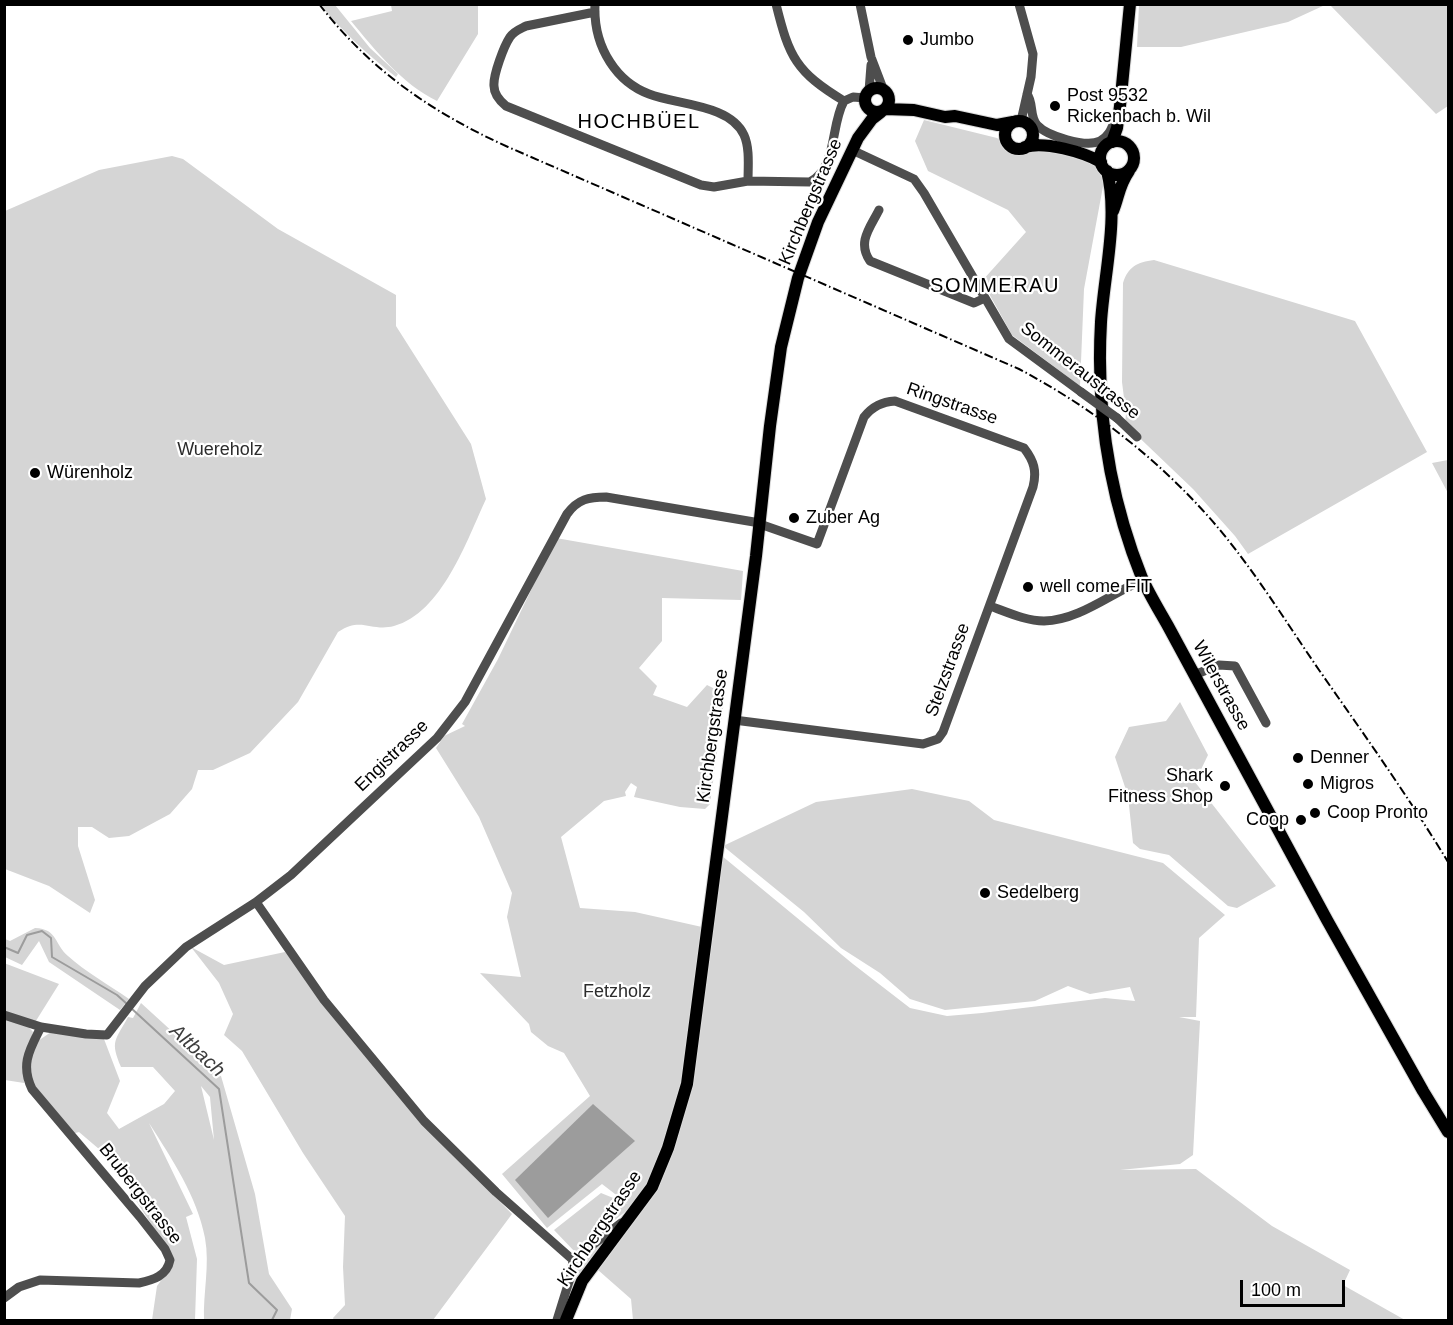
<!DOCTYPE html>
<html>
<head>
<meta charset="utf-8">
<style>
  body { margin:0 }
  #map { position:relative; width:1453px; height:1325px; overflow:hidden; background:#fff; font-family:Arial,sans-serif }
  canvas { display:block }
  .frame { position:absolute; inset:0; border:6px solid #000; pointer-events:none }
  .scale { position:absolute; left:1240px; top:1280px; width:105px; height:27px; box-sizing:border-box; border:3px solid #000; border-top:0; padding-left:8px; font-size:18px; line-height:21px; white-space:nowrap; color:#000; -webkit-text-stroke:4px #fff; paint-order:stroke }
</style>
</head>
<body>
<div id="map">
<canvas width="1453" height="1325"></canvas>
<div class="frame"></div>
<div class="scale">100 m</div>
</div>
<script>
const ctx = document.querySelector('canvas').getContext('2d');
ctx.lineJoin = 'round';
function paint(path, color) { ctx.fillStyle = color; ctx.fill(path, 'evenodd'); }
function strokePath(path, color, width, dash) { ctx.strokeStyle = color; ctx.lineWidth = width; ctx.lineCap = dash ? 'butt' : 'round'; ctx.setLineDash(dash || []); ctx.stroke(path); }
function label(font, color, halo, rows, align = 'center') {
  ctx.font = font + ' Arial,sans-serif'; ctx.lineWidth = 4.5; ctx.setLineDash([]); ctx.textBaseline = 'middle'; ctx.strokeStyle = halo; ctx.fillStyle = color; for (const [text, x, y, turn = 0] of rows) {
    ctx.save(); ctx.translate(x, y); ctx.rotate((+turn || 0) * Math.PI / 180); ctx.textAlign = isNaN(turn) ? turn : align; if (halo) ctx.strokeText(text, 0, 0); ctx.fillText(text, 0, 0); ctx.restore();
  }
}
paint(new Path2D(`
  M320,5h15l35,43 28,26 -2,3c-28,-22 -53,-45 -76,-72z
  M391,5h87v29l-41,67c-35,-17 -62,-51 -86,-80l41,-10z
  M1139,5v-1l186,1 -37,17 -107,25h-44z
  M1330,5h118v101l-12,8z
  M924,120l73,18 18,13 25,-3 53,14 11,19 -20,108 -4,97 -68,-51 -30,-54 44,-49 -18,-22 -80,-39 -13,-30z
  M172,156l11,3 95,70 118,66v31l75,118 15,55c-19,41 -44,114 -92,127 -23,6 -33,-10 -56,6l-40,70 -48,51 -37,17h-15l-6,19 -22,25 -41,22 -20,2 -17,-11h-14v19l17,54 -5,13 -41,-27 -44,-17v-658l94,-41z
  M1154,260l201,61 72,131 -179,102 -13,-18 -42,-47 -68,-65 1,-10 -4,-32 1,-99c5,-16 14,-21 31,-23z
  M1448,460v33l-16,-30z
  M556,538l187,33 -2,29 -79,-2v43l-23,27 18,18 -4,9 34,12 20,-22 18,9 -15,110 -5,5 -25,-2 -46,-10 3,-10 -6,-4 -6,9 1,4 -22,5 -43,36 19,71 55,4 67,15 14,-76 137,113 57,44 37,8 35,-3 123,-15 30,3 -5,-14 -40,7 -22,-8 -33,15 -90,9 -35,-11 -30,-26 -39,-25 -37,-36 -81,-66 93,-44 96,-13 57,12 25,19 169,43 62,52 -26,23 -3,79h-17l21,4 -7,134 -13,9 -60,6 76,-1 76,57 78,44 -7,15 62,35h-772l-2,-21 -33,-29 40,-57 -7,-6 -56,45 -21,-22 47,-37 27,11 -26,-20 -55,44 -45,-54 88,-78 -26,-43 -16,-7 -17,-14 -2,-8 -49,-51 41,4 -14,-60 5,-24 -33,-76 -43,-69 8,-12 21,-10 -3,-2 36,-65z
  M1180,702l28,53 -13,27 81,104 -39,22 -9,-2 -59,-51 -29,-6 -7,-6 -5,-47 -13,-39 14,-30 37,-6z
  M35,928c23,1 19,16 33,28 16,15 43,30 61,43l-9,11 -71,-48 -10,-21 -17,24 -17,-8v-18l5,2z
  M191,947l33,18 61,-13 157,190 70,72 -79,106h-99l-1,-2 12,-13 -2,-38 2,-51 -42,-63 -61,-102 -18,-16 9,-21 -14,-31z
  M4,963l55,21 -25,40 -29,-13z
  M141,1003l80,73 34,118 14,80 23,35 -2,11h-86c-1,-27 6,-55 1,-82 -8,-42 -33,-79 -56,-115l44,91 -7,3 11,42 -2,61h-43l5,-34 14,-19 1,-11 -43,-66 4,-12 -54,-46 -7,2 -27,-28 -14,-25 -1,-22 8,-18 13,-9 23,2 30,5 16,42 -13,32 12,16 45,-25 11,-13 -22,-24h-32c-11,-26 -6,-26 7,-50l5,1zM201,1086l9,11 4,43z
  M4,1018l22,6 7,8 -8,28 -1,23 -19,-3z
  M619,1226l-56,94 11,-52 5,-8z`), '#d5d5d5');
paint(new Path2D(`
  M593,1104l42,37 -87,77 -33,-38z`), '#9c9c9c');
strokePath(new Path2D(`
  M4,947l14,6 9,-18 15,-4 9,7 1,19 65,38 10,9
  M131,1008l88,81 30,194 28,27 -5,10`), '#9c9c9c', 2);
const major = new Path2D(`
  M865 100a12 12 0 1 1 24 0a12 12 0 1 1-24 0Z
  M885,109l29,1 31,7 10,-1 42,9 16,-3
  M1005 135a14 14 0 1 1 28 0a14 14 0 1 1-28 0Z
  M1100 158a17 17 0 1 1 34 0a17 17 0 1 1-34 0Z
  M1112,142l5,-14 3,-22 10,-102
  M1025,147c20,-6 58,5 76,15
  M1107,171c12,46 -3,104 -6,151 -5,88 8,174 41,256 7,16 17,32 26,48l159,294 96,171 25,41
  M1113,211c6,-15 6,-26 16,-40
  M566,1320l16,-39 70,-94 16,-39 19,-64 69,-528 14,-130 11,-79 17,-69 20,-56 40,-84 14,-19 9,-7`);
strokePath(major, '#dbdbdb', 14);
strokePath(new Path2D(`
  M595,4c-1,21 4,41 15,58 9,14 23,26 39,32 28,11 81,10 95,41 6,13 4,32 4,46
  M776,4c13,53 20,68 68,97
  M860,4l11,53 13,34
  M1019,4l14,50 -2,23 -10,44
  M595,12l-69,14c-6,3 -12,5 -16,11 -6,9 -17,38 -16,49 0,9 6,15 12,20l195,79 13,2 34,-6 62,1c28,-16 20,-56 34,-81l9,-4 12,1
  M869,91l2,-26
  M1027,94c7,9 2,22 10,31 10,11 49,23 63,16 8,-4 11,-11 14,-19
  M852,150l62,29 10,14 85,146 72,53
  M879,210c-9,18 -22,32 -9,51l104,42 11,-5
  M1117,418l20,19
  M990,606c17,6 36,15 54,15 36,-1 67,-28 99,-41
  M1194,675l25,-10 16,1 31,57
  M256,902l68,98 100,121 72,71 77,68
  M4,1015l37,12 45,7 21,1 38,-49 41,-39 70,-45 35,-27 146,-137 28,-36 102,-188c11,-15 22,-17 39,-17l148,25 63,22 47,-127c9,-11 18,-15 31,-16l129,47c10,13 13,23 9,39l-90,245 -5,7 -15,5 -189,-24
  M573,1260l48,-37
  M4,1298l15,-11 21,-7 99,3c14,-3 28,-7 31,-23l-5,-11 -25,-32 -108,-128c-12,-25 -2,-40 9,-62
  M557,1320l14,-45 2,-15`), '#4e4e4e', 9);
strokePath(major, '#000', 12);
strokePath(new Path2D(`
  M319,4c52,67 114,109 189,143l511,222c66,35 125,79 176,133 48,50 85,111 124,168 44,63 89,126 129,192`), '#000', 2, [9, 3, 1.5, 3]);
strokePath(new Path2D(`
  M1081,392l36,26`), '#4e4e4e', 9);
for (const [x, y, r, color] of [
  [908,40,6,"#000"],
  [1055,106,6,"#000"],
  [35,473,6,"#000"],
  [794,518,6,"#000"],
  [1028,587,6,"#000"],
  [1298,758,6,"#000"],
  [1308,784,6,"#000"],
  [1225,786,6,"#000"],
  [1315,813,6,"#000"],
  [1301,820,6,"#000"],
  [985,893,6,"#000"]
]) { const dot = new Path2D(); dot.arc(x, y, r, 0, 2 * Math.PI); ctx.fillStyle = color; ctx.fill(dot); strokePath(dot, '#fff', 2); }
label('18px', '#000', '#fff', [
  ["Jumbo",920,40],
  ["Post 9532",1067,96],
  ["Rickenbach b. Wil",1067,117],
  ["Würenholz",47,473],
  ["Zuber Ag",806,518],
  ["well come FIT",1040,587],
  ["Denner",1310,758],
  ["Shark",1213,776,"right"],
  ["Fitness Shop",1213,797,"right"],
  ["Migros",1320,784],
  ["Coop Pronto",1327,813],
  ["Coop",1289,820,"right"],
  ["Sedelberg",997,893]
], 'left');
label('18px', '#000', '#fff', [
  ["Kirchbergstrasse",811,202,-67],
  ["Sommeraustrasse",1080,371,38],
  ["Ringstrasse",952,404,19],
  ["Stelzstrasse",948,670,-70],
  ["Wilerstrasse",1221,686,61],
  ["Kirchbergstrasse",713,736,-82],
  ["Engistrasse",392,756,-44],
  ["Brubergstrasse",140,1194,52],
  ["Kirchbergstrasse",600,1229,-56]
]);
label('18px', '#2c2c2c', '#fff', [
  ["Wuereholz",220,450],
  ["Fetzholz",617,992]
]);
ctx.letterSpacing = '1.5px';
label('20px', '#000', '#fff', [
  ["HOCHBÜEL",639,122],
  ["SOMMERAU",995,286]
]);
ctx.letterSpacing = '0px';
label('italic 20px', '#3d3d3d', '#fff', [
  ["Altbach",197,1051,43]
]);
</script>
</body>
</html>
